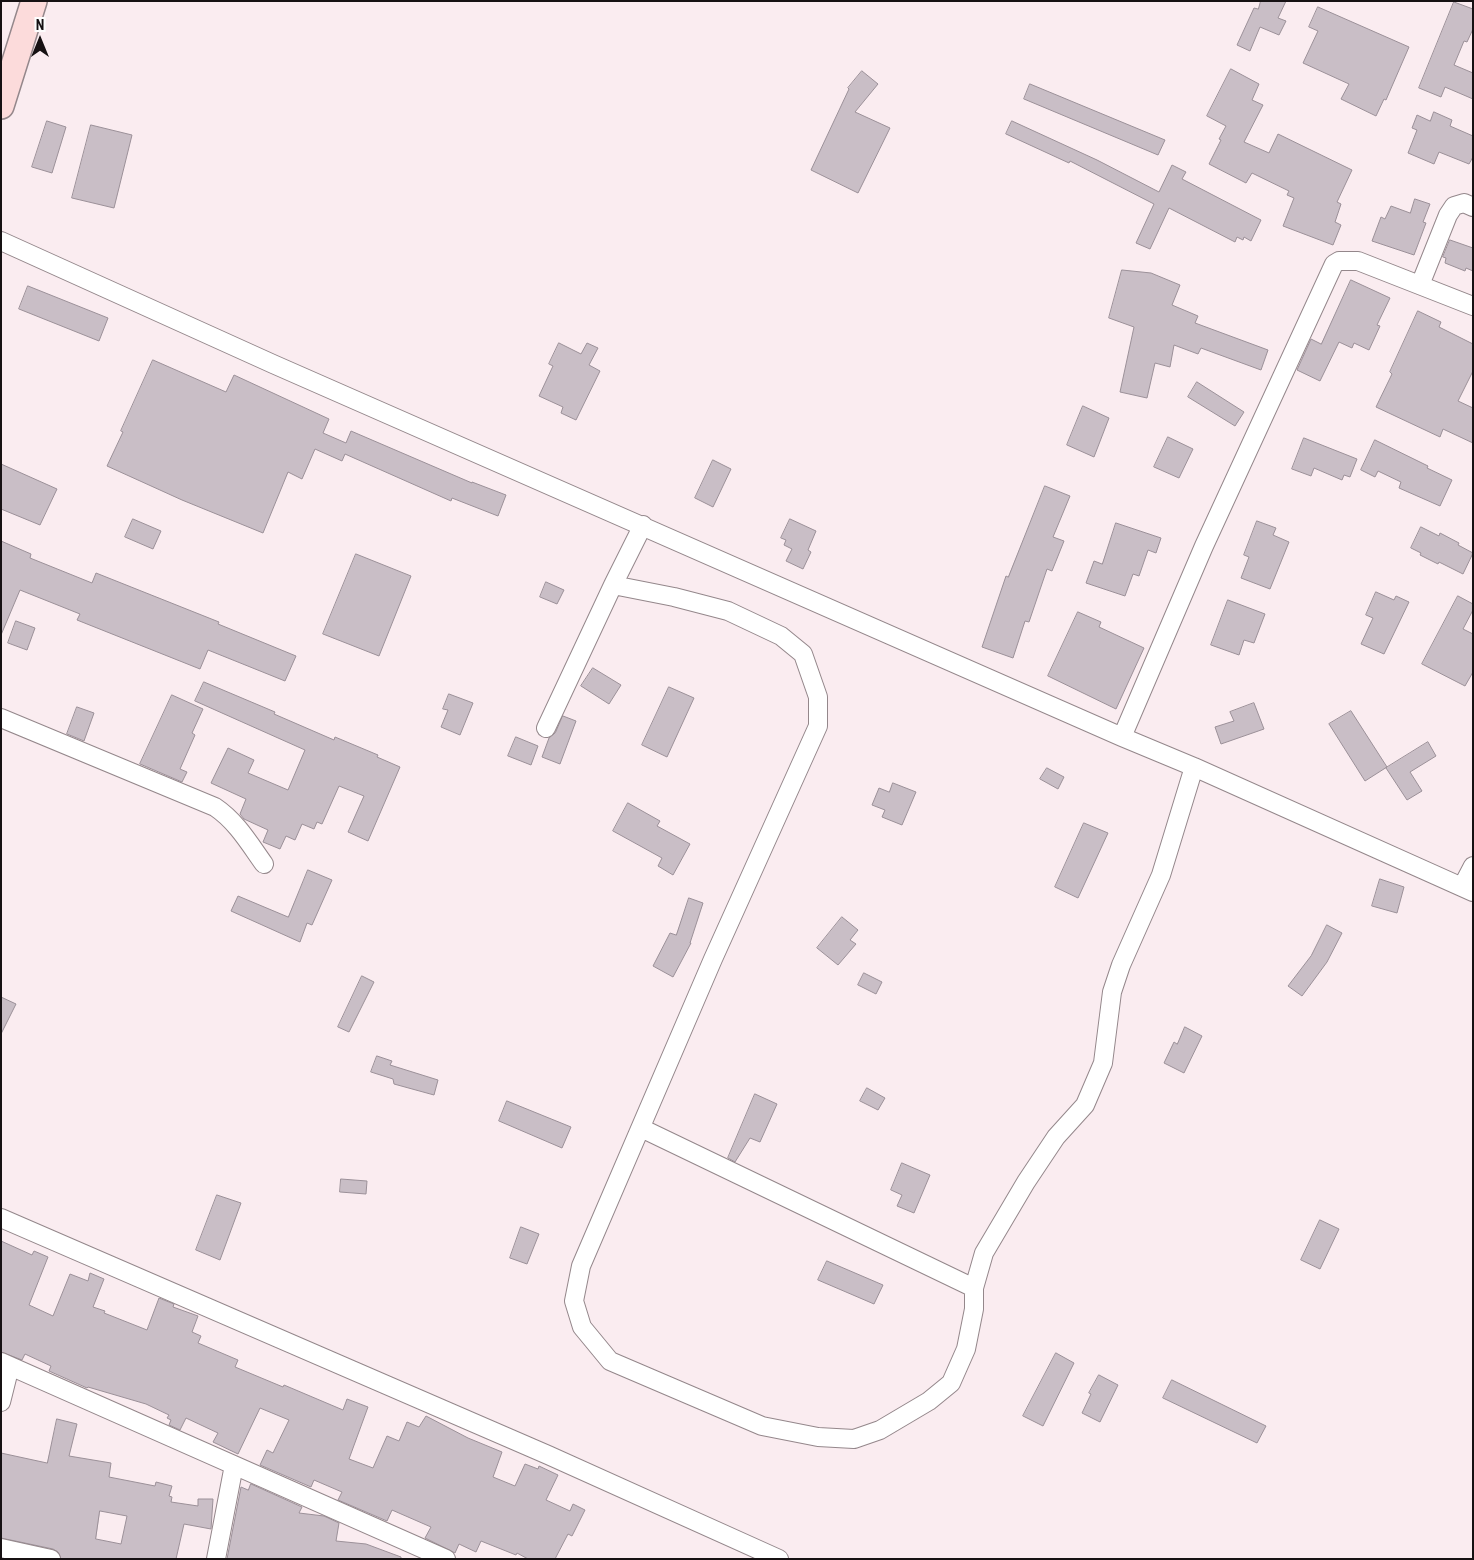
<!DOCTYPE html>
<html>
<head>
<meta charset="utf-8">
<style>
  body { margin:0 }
  #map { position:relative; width:1474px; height:1560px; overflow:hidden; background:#faecf0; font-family:"Roboto Condensed",sans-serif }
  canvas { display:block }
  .frame { position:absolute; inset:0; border:2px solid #161113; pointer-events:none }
  .north { position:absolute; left:15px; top:15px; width:50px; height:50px; -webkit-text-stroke:4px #fdfdfd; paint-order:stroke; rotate:0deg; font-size:14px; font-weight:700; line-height:20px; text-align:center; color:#161113 }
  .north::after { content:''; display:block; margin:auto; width:18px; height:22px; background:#161113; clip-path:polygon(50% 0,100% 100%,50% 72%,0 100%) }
</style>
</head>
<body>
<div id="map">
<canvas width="1474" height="1560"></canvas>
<div class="frame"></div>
<div class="north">N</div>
</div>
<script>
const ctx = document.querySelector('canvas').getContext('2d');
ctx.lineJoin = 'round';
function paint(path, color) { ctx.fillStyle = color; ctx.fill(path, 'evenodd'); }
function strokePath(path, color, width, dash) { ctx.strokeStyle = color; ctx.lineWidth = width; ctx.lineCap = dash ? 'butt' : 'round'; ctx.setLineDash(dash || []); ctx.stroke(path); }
const building = new Path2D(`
  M1261,1h25l-8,17 8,3 -7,14 -19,-8 -10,24 -13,-6 17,-37 4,1z
  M1454,2l19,7v20l-6,13 -3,-1 -10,24 19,8v26l-28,-12 -4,10 -22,-9z
  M1318,7l91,40 -23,53 -2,-1 -8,17 -35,-17 8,-15 -46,-21 15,-32 -9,-4z
  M1231,69l28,15 -7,16 11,5 -19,37 25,11 9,-19 74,36 -15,32 4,2 -6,18 6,3 -8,20 -50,-19 11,-28 -7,-3 2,-4 -37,-18 -6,10 -37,-19 12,-24 -2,-1 7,-13 -19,-10z
  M862,71l16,13 -23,28 35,16 -32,65 -47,-23 38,-81 -1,-1z
  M1030,84l135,56 -7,15 -134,-56z
  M1434,112l18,8 -2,6 23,10v21l-4,7 -30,-12 -5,12 -26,-11 9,-23 -5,-2 5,-13 13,6z
  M47,121l19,6 -14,46 -20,-6z
  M1012,121l85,39 62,32 13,-27 14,7 -4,7 79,41 -10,21 -7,-4 -1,3 -6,-3 -2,5 -66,-34 -19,41 -14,-6 18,-39 -84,-43 -1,2 -63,-29z
  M91,125l41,10 -18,73 -42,-10z
  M1415,199l15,5 -7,18 3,1 -12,32 -42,-14 9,-24 4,2 6,-13 19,7z
  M1450,240l23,8v23l-7,-3 -1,3 -20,-8 1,-5 -3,-1z
  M1122,270l29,3 29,12 -8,20 26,11 -3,7 73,27 -7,20 -60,-22 -3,6 -24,-9 -4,22 -15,-4 -8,35 -27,-6 14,-65 -25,-9z
  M1351,280l39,18 -13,27 3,1 -11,24 -15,-7 -2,5 -13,-6 -19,39 -23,-11 14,-31 10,5z
  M28,286l80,32 -9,23 -80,-32z
  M1418,311l23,11 -2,5 34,17v27l-15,30 15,7v35l-30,-14 -3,8 -64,-30 16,-33 -2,-2z
  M559,343l22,11 6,-11 11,5 -9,17 11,6 -24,49 -15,-7 2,-6 -24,-11 14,-30 -4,-2z
  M153,360l73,32 8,-17 95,44 -6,14 23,10 5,-12 121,52v-1l34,13 -8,21 -46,-18 -1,3 -106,-47 -3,7 -27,-12 -13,30 -14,-7 -25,61 -81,-33 -75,-34 16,-34 -2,-1z
  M1197,382l47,30 -9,14 -47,-29z
  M1083,406l26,12 -15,39 -27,-12z
  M1168,437l25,12 -14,29 -25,-11z
  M1304,438l53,21 -7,18 -6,-2 -2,5 -28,-12 -3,8 -19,-7z
  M1375,440l53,26 -1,2 25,12 -12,26 -41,-18 2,-6 -23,-11 -3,6 -14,-7z
  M713,460l18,9 -18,38 -18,-9z
  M1,464l56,25 -17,36 -39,-16z
  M1045,486l25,10 -17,41 11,4 -12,30 -5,-2 -18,53 -4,-1 -12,37 -31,-11 24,-71 2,1z
  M133,519l28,12 -8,18 -28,-12z
  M790,519l26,12 -8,19 3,2 -8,17 -17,-8 6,-12 -8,-4 2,-5 -5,-2z
  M1257,521l19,7 -3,7 16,7 -19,47 -29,-11 8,-21 -5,-2z
  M1116,523l45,15 -5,15 -8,-3 -9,26 -6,-2 -8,22 -39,-13 8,-22 8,3z
  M1421,527l18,9 1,-3 19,10 -1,2 15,8 -10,21 -24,-12 -1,2 -18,-9 1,-2 -10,-5z
  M1,541l30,13 -1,4 62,25 4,-10 123,49 -1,2 78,32 -11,25 -77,-31 -8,19 -123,-49 3,-6 -60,-24 -19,45z
  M356,554l55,22 -32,80 -56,-22z
  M546,582l18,8 -7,14 -17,-7z
  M1376,592l18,8 2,-4 13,6 -25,52 -23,-10 12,-26 -7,-3z
  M1458,596l15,8v6l-10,19 10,5v38l-8,14 -43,-22z
  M1228,600l37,14 -11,29 -10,-3 -5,15 -28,-10z
  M1078,612l23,10 -2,5 45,21 -28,61 -68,-33z
  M16,621l19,7 -8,22 -19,-7z
  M593,668l28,17 -12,19 -28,-18z
  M204,682l71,30 -1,2 60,26 1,-3 43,18 -1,2 23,10 -32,74 -20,-9 16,-36 -25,-10 -17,38 -5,-2 -3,7 -12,-5 -7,16 -9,-4 -6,13 -17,-7 5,-12 -24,-11 -4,-5 6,-15 -35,-16 17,-35 26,12 -6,13 40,17 17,-40 -110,-49z
  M669,687l25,11 -27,59 -25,-12z
  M449,694l24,9 -13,32 -19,-8 7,-17 -5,-1z
  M172,695l31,14 -11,24 3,2 -15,34 7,3 -5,10 -42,-18z
  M1254,703l10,26 -43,15 -6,-17 19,-6 -4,-9z
  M77,707l17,6 -10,28 -17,-7z
  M1351,711l36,56 -22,14 -36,-57z
  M563,716l13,5 -16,43 -18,-7 7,-19 6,-5z
  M516,737l22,9 -7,19 -23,-9z
  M1428,742l8,14 -26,16 12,19 -15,9 -21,-32z
  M1047,768l17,9 -6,12 -18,-10z
  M893,783l23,9 -14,33 -20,-8 3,-7 -13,-5 7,-17 10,4z
  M628,803l32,18 -3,5 33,18 -17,31 -15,-9 4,-8 -49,-27z
  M1084,823l24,10 -30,65 -23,-11z
  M308,870l24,10 -20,45 -5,-2 -7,19 -69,-31 7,-15 50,21z
  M1380,879l24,8 -7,26 -25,-7z
  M689,898l14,5 -13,40h1l-18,34 -20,-11 17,-33 6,2z
  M842,917l16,13 -8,10 6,4 -18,21 -21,-17z
  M1327,925l15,8 -15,29 -25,34 -14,-10 23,-30z
  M864,973l18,9 -6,12 -18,-9z
  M362,976l12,6 -25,50 -11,-5z
  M1,997l15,7 -15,30z
  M1185,1027l17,9 -18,37 -20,-10 10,-21 3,2z
  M377,1056l15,5 -2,4 48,15 -4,15 -40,-11 -1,-5 -22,-7z
  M867,1088l18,10 -7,12 -18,-9z
  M755,1094l22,10 -17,38 -10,-4 -15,24 -7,-4z
  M507,1101l64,26 -9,21 -63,-27z
  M902,1163l28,12 -16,38 -17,-7 5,-11 -11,-5z
  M341,1179l26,2 -1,13 -26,-2z
  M217,1195l24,8 -21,57 -24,-10z
  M1320,1220l19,9 -19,40 -19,-9z
  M521,1227l18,7 -12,30 -17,-6z
  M1,1241l31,14 2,-4 14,6 -19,48 24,11 17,-42 18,7 2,-8 14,6 -11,28 12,4 -1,2 43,17 12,-32 15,6 -1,3 25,9 -6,16 9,4 -3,7 40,17 -3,7 48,20 1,-2 59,25 4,-11 21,8 -19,52 24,9 14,-32 12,5 8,-19 12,5 7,-11 42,22 34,14 -9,25 22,9 10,-22 13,5 1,-3 19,9 -12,25 24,11 3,-7 12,6 -13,26 -4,-2 -13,25h-27l-11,-6 -1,2 -35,-14 -5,11 -17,-8 -4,9 -30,-15 6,-11 -39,-17 -5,11 -49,-21 4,-8 -28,-12 -3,7 -51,-22 7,-15 6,3 16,-33 -29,-12 -22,46 -25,-12 5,-9 -32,-15 -6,12 -11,-5 2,-5 -4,-2 2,-3 -23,-11 -58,-17 -1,1 -38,-17 2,-5 -26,-12 -3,6 -21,-8z
  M827,1261l56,24 -9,19 -56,-24z
  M1056,1353l18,10 -31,63 -20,-10z
  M1099,1375l19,10 -18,37 -18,-9 9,-19 -2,-1z
  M1172,1380l94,46 -9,17 -94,-45z
  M57,1419l20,5 -8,32 42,7 -2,14 46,9 1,-4 16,4 -3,10 3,1 -1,5 27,4v-7h15l-2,30 -27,-5 -8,35h-115l-3,-7 -5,-3 -52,-11v-85l46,10zM100,1511l27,5 -6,28 -25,-5z
  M251,1484l51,23 -3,6 25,3 15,7 -3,18 30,3 35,13v2h-174l14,-72 7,3z`);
paint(building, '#c9bec6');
strokePath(building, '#9b9098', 1);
const street = new Path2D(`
  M1,241l272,123 849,373 72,30 279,125
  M1420,285l28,-70 6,-9 10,-3 9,4
  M613,585l61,12 54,14 53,25 22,18 15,43v29l-105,233 -132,307 -7,35 8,26 28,34 152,65 56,11 36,2 26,-9 49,-29 22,-18 15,-34 8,-40v-21l10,-35 42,-71 30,-45 29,-32 18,-42 9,-71 9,-27 40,-90 33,-108
  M1,718l214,89c21,14 34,36 49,57
  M546,728l67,-143 30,-60
  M1122,737l82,-191 130,-282 5,-3h19l115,45
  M1462,887l11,-21
  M641,1128l333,160
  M1,1218l547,237 231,104
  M1,1362l445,197
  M1,1402l9,-36
  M1,1548l50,11
  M216,1559l18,-94`);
const secondary = new Path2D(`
  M1,106l33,-105`);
strokePath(street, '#94878b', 20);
strokePath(secondary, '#94878b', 28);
strokePath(street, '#fff', 18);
strokePath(secondary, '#fcdbdb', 25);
</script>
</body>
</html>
